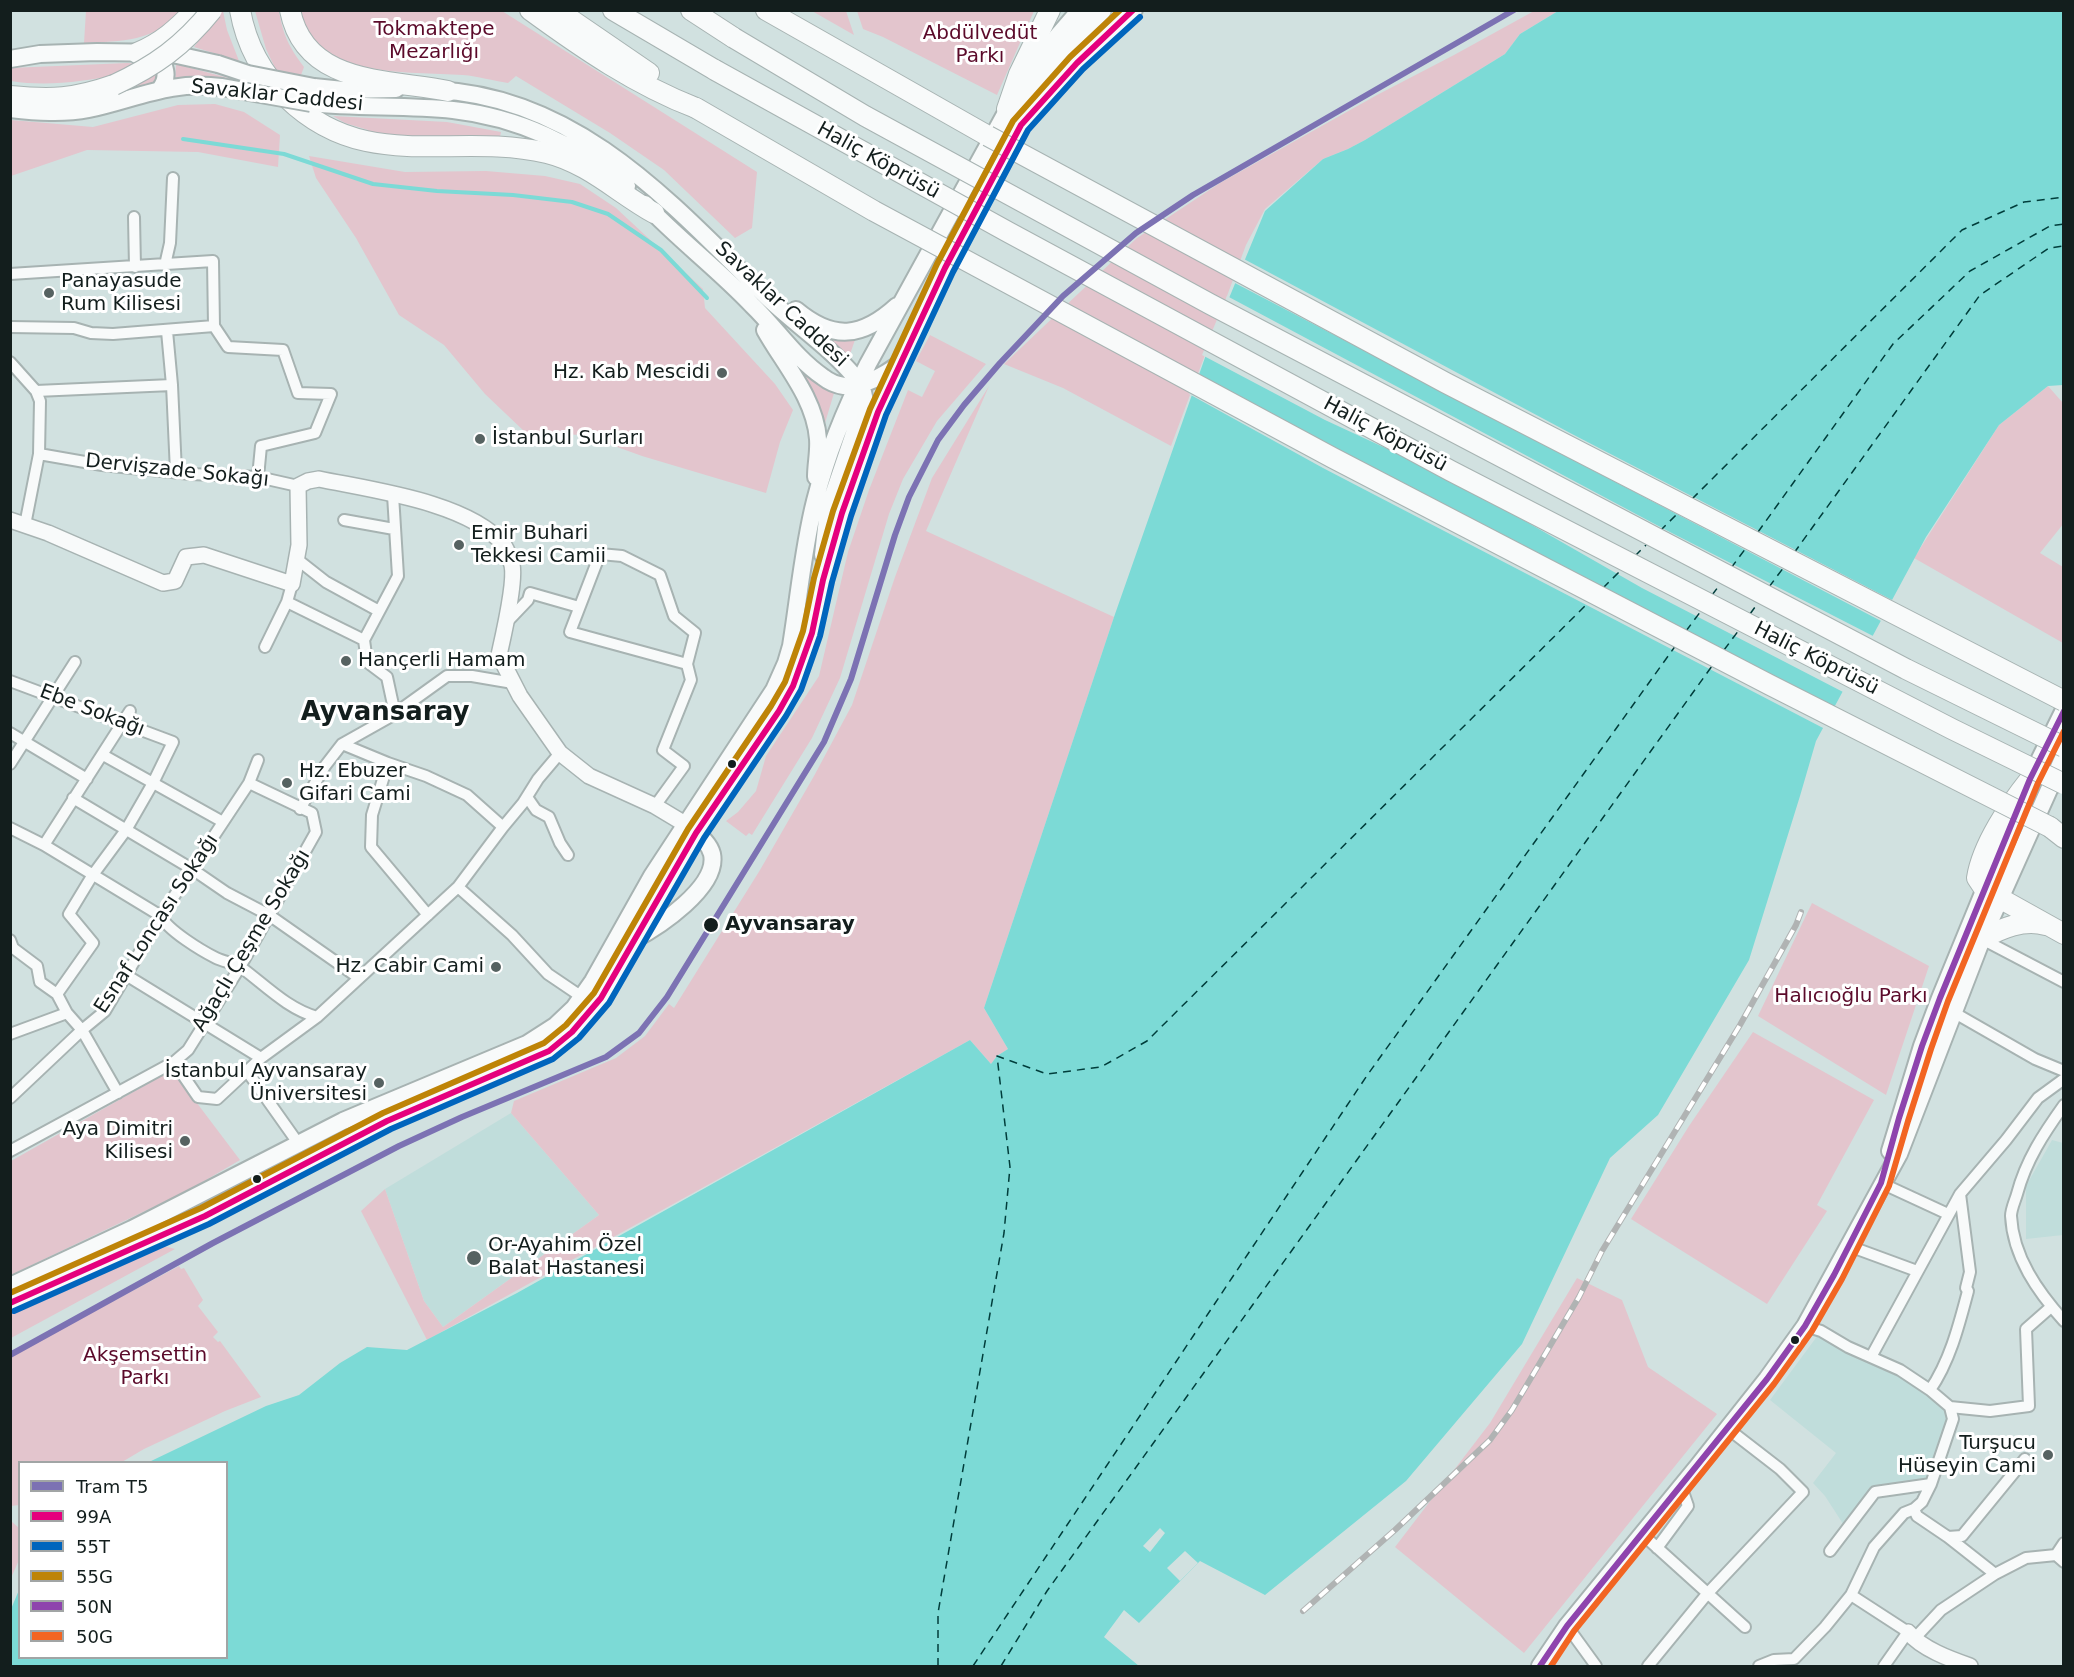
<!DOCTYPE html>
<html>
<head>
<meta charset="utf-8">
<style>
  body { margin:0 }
  #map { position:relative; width:2074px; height:1677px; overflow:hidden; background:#d1e1e0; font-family:"DejaVu Sans",sans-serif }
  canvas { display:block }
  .frame { position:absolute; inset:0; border:12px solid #131e1d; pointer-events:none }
  .legend { position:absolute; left:18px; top:1461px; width:210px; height:198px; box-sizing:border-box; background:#fff; border:2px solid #a1a5a5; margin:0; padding:8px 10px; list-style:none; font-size:18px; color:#131e1d }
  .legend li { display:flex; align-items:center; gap:12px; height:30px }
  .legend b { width:30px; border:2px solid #a1a5a5 }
</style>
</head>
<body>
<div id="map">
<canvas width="2074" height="1677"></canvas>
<div class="frame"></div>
<ul class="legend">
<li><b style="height:8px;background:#7c72b3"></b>Tram T5</li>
<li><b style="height:8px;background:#e5007d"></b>99A</li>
<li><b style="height:8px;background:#0065bd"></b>55T</li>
<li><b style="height:8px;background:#be8407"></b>55G</li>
<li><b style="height:8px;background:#8e44ad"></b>50N</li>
<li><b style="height:8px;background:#f26522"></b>50G</li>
</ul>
</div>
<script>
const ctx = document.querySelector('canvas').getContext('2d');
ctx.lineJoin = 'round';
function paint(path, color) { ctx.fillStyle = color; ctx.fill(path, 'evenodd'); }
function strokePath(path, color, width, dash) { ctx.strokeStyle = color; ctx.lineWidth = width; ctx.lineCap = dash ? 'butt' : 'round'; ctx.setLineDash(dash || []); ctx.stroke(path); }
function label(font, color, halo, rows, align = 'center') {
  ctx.font = font + ' "DejaVu Sans",sans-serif'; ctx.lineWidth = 6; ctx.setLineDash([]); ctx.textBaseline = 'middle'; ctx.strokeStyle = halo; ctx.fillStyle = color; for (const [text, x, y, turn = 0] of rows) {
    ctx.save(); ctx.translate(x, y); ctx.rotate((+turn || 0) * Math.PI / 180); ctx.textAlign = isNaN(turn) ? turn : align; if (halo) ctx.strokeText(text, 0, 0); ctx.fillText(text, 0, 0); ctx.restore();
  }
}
paint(new Path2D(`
  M511,1113l88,102 -156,112 -19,-26 -39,-112z
  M2052,1140l11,3v92l-37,4v-53z
  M1821,1331l50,26 79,50 -19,77 -56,8 -28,38 -22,-34 -12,-13 23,-30 -66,-53z`), '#c0dddb');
paint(new Path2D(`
  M86,11h95c-27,31 -59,30 -97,32z
  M221,11h2l4,19 12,31 -45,-14z
  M255,11h24c4,24 10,36 25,56l-3,8 -25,-5 -10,-21z
  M301,11h201l255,161 -5,56 -17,10 -71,-68 -54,-37 -94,-57 -8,7c-15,-2 -30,-7 -45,-8 -55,-4 -147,5 -162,-64z
  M812,11h34l8,24z
  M857,11v-1l177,1 -37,84 -114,-58 -20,-8z
  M1534,11h24l-38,23 -15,20 -140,86 -17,9 -25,10 -58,50 -19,36 -75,201 -108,-58 -59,-24 133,-126 83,-55 157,-88 77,-40z
  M127,63l14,1 15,9v5l-5,6 -24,8 -7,-17c-37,6 -72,12 -109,6l-1,-13z
  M176,64l75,20 -76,-2z
  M215,104l29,8 36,23 -2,32 -80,-15 -111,-2 -76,26v-56l82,7 85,-22z
  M333,116l114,6 54,10 -1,5 -66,2 -66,-6v-3l-23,-7z
  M309,156l96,16 81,-1 59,5 35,8 36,24 87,81 2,19 70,76 18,26 -13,32 -14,51 -124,-37 -58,-21 -58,-2 -41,-39 -41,-49 -45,-30 -43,-77 -40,-60z
  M930,335l56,29 -49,57 -34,58 -14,35 -49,164 -28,60 -60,97 -3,-2 -3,3 -20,-15 12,-9 18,-21 10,-35 53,-80 29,-124 21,-62 39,-100 14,7 13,-26 -19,-10z
  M823,336l33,1 -8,23z
  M795,365c12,12 23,22 39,28l-9,30h-2l-3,-15z
  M989,386l-63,145 188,86 -130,391 24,41 -11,7 -6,8 -21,-24 -543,300 -66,-129 24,-22 39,112 19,26 156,-112 -88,-102 3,-12 102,-43 29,-22 24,-32 5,4 86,-138 54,-94 38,-71 43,-128 37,-99z
  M2048,386l15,17 1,120 -24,30 23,14v76l-149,-85 85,-133z
  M1812,903l117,63 -43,129 -128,-79z
  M1753,1032l121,68 -57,105 10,6 -60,93 -136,-85 58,-93z
  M172,1070l68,90 -51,30 -178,85v-114z
  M156,1244l19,5 -164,89v-25z
  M179,1266l2,3 3,-1 19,32 -5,6 20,26 -5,5 5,5 2,-1 41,56 -36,14 -81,38 -22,13h-102l-1,43 -8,1v-150z
  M1577,1278l45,22 26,67 69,47 -193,239 -129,-106 95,-124z
  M11,1521l8,7v32l-8,18z`), '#e3c5cd');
paint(new Path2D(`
  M1558,11h505v374l-15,1 -49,39 -73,112 -110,204 -16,55 -51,164 -91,155 -48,43 -88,186 -116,137 -141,114 -65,-34 -61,62 -15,-13 -20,27 35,29h-1128v-57l8,-19 1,68h206v-196h-77l117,-56 33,-11 41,-32 27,-16 40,3 110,-57 453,-253 21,24 6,-8 11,-7 -24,-41 130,-391 94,-268 57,-138 58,-52 25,-10 17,-9 140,-86 15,-20z`), '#7cdad6');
paint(new Path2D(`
  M1242,258l330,176 322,167 -11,21 -650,-340z
  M1227,296l439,234 209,107 -30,56 -203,-105 -194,-111 -123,-57 -123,-65z
  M1196,373l135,73 505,262 -11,21 -502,-261 -134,-74z
  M1160,1528l5,5 -15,19 -7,-6z
  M1185,1551l13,12 -18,18 -13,-13z`), '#d1e1e0');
strokePath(new Path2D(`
  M183,139l101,15 89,30 64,7 76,4 59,7 36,12 53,36 46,48`), '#7cdad6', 4);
strokePath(new Path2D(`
  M1692,499l270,-269 62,-28 40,-5
  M1660,531l18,-18
  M1758,532l135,-188 77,-73 80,-45 14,-2
  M1794,553l186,-258 69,-47 15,-2
  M1635,556l11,-11
  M1731,568l15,-20
  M1769,587l15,-20
  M1603,588l18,-18
  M1712,595l10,-13
  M1750,614l8,-11
  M1686,631l15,-20
  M1724,650l15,-20
  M938,1666v-53l66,-380 6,-66 -13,-111 50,18 54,-7 46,-26 442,-439
  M973,1666l393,-589 310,-432
  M1001,1666l46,-75 665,-925`), '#003d3b', 1.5, [8, 6]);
const street = new Path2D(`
  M134,217l1,50
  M165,265l5,-22 3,-65
  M10,274l203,-13 1,65 14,21 55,3 15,43 33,1 -16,39 -54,13 -3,31
  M10,327l64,1 17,5 22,1 101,-8
  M167,331l5,54 4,87
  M10,362l26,29 4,10 -1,53 -14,71
  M36,391l136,-6
  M39,454l63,11 89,9 67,3 40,9
  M393,495l5,81 -34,64 3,22 20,15 8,37
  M344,520l50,9
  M298,560l28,22 53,29
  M287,602l77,38
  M507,622l21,-22 2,-7 49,14
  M265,647l22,-45 5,-18
  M10,681l163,61 -20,41 -27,47 -34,46 -23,38 24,29 -36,51
  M10,733l77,46
  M342,744l46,19 38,13 41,19 36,32
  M103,755l120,67
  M388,763l-16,52 -1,32 57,68
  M10,764l65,-102
  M527,797l9,13 13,7 11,26 8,12
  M73,798l119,71 35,24 42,22 90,63
  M655,806l29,-40 -21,-16 28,-70 -4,-16 8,-31 -21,-17 -14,-41 -38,-19 -22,-2 -30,78 117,32
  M300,809l25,-43 17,-22 48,-27 57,-41h25l41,7
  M10,828l34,17 117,71c6,14 41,35 55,42 8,4 19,5 26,10 24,18 46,41 75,49
  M44,845l86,-134
  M458,887l54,48 36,39 34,23
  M1982,939l82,43
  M10,940l3,8 24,18 3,16 17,12 10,19 15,17 36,63
  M126,975l135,83
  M1953,1012l82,47 29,12
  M10,1034l57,-21
  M174,1062l24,35 19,2 44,-41 56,-41 141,-130 45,-60 20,-24 15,-24 22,-26
  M247,1071l51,72
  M10,1098l72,-68 23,-19 56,-95 88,-133 9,-23
  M2064,1105c-20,28 -38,55 -47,89 -2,7 -6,15 -6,22 2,41 27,76 53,105
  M10,1151l164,-89 14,-12 52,-83 76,-135 -4,-19 -63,-30
  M1881,1183l67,31
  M1849,1246l68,25
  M1871,1357l89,-163 46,-54 32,-42 26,-19
  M1930,1390c20,-29 29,-65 38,-99l-2,-3 4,-16 -10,-78
  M1950,1407l40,4 39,-5 -3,-77 25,-22
  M1914,1509l3,7 31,21 14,-1 63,-77
  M1642,1534l103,93
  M1948,1537l47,37
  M1657,1548l31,-42 -7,-20
  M1830,1551l45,-59 56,-8
  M2056,1555l8,-12
  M1851,1595l57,37 -24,34
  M1567,1626l29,40
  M1914,1639l27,-29 54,-36 31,-16 30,-3 8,7
  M1648,1666l59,-72 96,-102 -23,-23 -53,-41
  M1759,1666l15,-6 20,-1 31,-32 26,-32 23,-48 30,-34 10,-4 8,-7 9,-18 22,-65 -3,-12 -20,-17 -30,-20 -52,-23 -27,-16 -16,-5`);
const secondary = new Path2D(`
  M10,520l38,13 115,50 12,-2 11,-24 18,-2 88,29 7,-39 -1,-59 10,-5 11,-2c52,11 149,23 184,65 4,4 7,15 9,21 4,17 -9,72 -13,90l21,41 40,57 29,23 66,30 30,18
  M1908,1632c14,17 42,27 62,34`);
const primary = new Path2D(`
  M157,53c8,12 13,24 3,36
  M10,59l30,-5 57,-2 71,1 50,11
  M314,87l29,3 53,-1
  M436,90c143,7 236,114 331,207 27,26 63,50 87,79l9,16 2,9 -37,109 -5,45
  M311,103c47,5 94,2 142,7 64,7 124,35 174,76
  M10,109c27,3 53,5 79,0 47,-10 82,-29 132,-22
  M645,204c34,36 73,65 107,101 24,23 43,53 71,72 5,4 14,8 21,9 17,2 41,-11 54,-21
  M796,310c37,31 66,28 101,-4
  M765,330c19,34 50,68 53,109 1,13 -2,25 -2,38
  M633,940c25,-13 86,-53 79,-86 -3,-12 -15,-20 -24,-28
  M1890,1151l32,-105 18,-48 90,-219 34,-69
  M10,1286l122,-57 211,-108 184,-77 28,-18 19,-18 19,-27 59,-105 122,-186 12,-27 5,-17c8,-49 12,-98 24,-145 12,-48 31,-94 53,-137l157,-286 16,-23 39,-45
  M10,1303l195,-87 182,-95 162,-70 23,-19 11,-12 18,-22 17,-29 78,-136 83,-122 14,-25 19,-53 11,-53 19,-67 36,-101 67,-144 76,-143 56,-62 57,-53
  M1540,1666l27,-40 131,-160 69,-87 38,-53 94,-172 83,-215 82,-183`);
const highway = new Path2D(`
  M240,10c6,34 22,64 47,88 79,77 166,33 260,55 41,10 71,40 107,60
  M290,10c15,76 99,69 158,81
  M530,10c52,38 106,75 166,98
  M557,10l92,63
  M613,10l102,60
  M691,10l43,28
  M766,10l222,126
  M137,53c24,-10 40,-24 58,-43
  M10,96c42,4 64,3 104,-11
  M1007,109l12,-35 31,-64
  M1021,125c17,-45 47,-81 80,-115
  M2030,779c-20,25 -48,66 -53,99l8,12 79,44
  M2050,827l14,11
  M1982,939c20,-11 41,-20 64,-14`);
strokePath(street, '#a7b3b2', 14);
strokePath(secondary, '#a7b3b2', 18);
strokePath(primary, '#a7b3b2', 20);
strokePath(highway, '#a7b3b2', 22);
strokePath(street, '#f8fafa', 10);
strokePath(secondary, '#f8fafa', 15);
strokePath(primary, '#f8fafa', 16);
strokePath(highway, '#f8fafa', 20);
const rail = new Path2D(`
  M1303,1611l92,-81 95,-90 22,-30 67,-113 23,-46 138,-226 56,-100 5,-13`);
strokePath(rail, '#b0b3b3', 6);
strokePath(rail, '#fff', 4, [11]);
const primaryBridge = new Path2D(`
  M218,64l30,10 66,13
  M221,87l90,16`);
const highwayBridge = new Path2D(`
  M734,38l131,78 345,188 696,365 158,78
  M715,70l293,162 443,239 501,258 112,55
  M114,85c41,-19 69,-39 98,-75
  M696,108l178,103 459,247 437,227 280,142
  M988,136l458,247 618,318`);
strokePath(primaryBridge, '#a7b3b2', 20, []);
strokePath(highwayBridge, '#a7b3b2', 22, []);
strokePath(primaryBridge, '#f8fafa', 16);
strokePath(highwayBridge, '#f8fafa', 20);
strokePath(new Path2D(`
  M10,1303l195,-87 182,-95 162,-70 23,-19 29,-34 95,-165 83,-122 14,-25 19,-53 11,-53 19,-67 36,-101 67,-144 76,-143 56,-62 56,-53`), '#e5007d', 6);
strokePath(new Path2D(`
  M14,1311l195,-87 182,-95 162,-70 26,-21 30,-35 95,-165 82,-122 15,-26 19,-54 12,-54 19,-66 35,-101 67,-143 75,-142 55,-61 57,-52`), '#0065bd', 6);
strokePath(new Path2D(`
  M10,1293l191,-85 182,-95 161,-70 22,-18 28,-32 94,-164 83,-123 14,-24 18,-51 11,-53 19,-67 37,-102 67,-145 76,-143 57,-64 50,-47`), '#be8407', 6);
strokePath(new Path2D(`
  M1540,1666l27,-40 200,-247 38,-53 29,-51 47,-92 18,-65 23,-72 18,-48 90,-219 34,-68`), '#8e44ad', 6);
strokePath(new Path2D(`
  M1551,1666l23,-35 200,-247 38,-53 30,-52 47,-93 19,-65 23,-72 17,-48 90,-218 26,-52`), '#f26522', 6);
strokePath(new Path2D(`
  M10,1355l203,-112 186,-97 63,-29 144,-60 33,-24 28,-36 157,-255 27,-63 44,-144 14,-38 29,-57 26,-35 36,-42 63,-67 73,-63 57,-38 321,-185`), '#7c72b3', 6);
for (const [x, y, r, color] of [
  [49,293,6,"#566261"],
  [722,373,6,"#566261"],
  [480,439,6,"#566261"],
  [459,545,6,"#566261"],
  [346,661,6,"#566261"],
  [732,764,5,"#131e1d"],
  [287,783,6,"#566261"],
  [711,925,8,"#131e1d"],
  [496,967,6,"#566261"],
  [379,1083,6,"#566261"],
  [185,1141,6,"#566261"],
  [257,1179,5,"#131e1d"],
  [474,1258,8,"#566261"],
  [1795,1340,5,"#131e1d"],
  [2048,1455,6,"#566261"]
]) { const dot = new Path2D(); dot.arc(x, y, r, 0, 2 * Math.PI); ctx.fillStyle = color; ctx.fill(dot); strokePath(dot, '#fff', 2); }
label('20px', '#5b0a2a', '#fff', [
  ["Tokmaktepe",434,30],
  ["Mezarlığı",434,53],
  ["Abdülvedüt",980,34],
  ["Parkı",980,57],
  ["Halıcıoğlu Parkı",1851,997],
  ["Akşemsettin",145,1356],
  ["Parkı",145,1379]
]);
label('20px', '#131e1d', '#fff', [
  ["Savaklar Caddesi",277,96,6],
  ["Haliç Köprüsü",878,161,29],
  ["Savaklar Caddesi",781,305,43],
  ["Haliç Köprüsü",1385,435,28],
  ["Dervişzade Sokağı",177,471,6],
  ["Haliç Köprüsü",1816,659,27],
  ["Ebe Sokağı",92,711,21],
  ["Esnaf Loncası Sokağı",157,924,-57],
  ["Ağaçlı Çeşme Sokağı",252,941,-59]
]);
label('20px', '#131e1d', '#fff', [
  ["Panayasude",61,282],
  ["Rum Kilisesi",61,305],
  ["Hz. Kab Mescidi",710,373,"right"],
  ["İstanbul Surları",492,439],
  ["Emir Buhari",471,534],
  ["Tekkesi Camii",471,557],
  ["Hançerli Hamam",358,661],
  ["Hz. Ebuzer",299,772],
  ["Gifari Cami",299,795],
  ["Hz. Cabir Cami",484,967,"right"],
  ["İstanbul Ayvansaray",367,1072,"right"],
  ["Üniversitesi",367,1095,"right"],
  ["Aya Dimitri",173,1130,"right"],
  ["Kilisesi",173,1153,"right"],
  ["Or-Ayahim Özel",488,1246],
  ["Balat Hastanesi",488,1269],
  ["Turşucu",2036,1444,"right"],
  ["Hüseyin Cami",2036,1467,"right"]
], 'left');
label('bold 20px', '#131e1d', '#fff', [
  ["Ayvansaray",725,925]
], 'left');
label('bold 26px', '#131e1d', '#fff', [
  ["Ayvansaray",385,713]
]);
</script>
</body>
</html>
